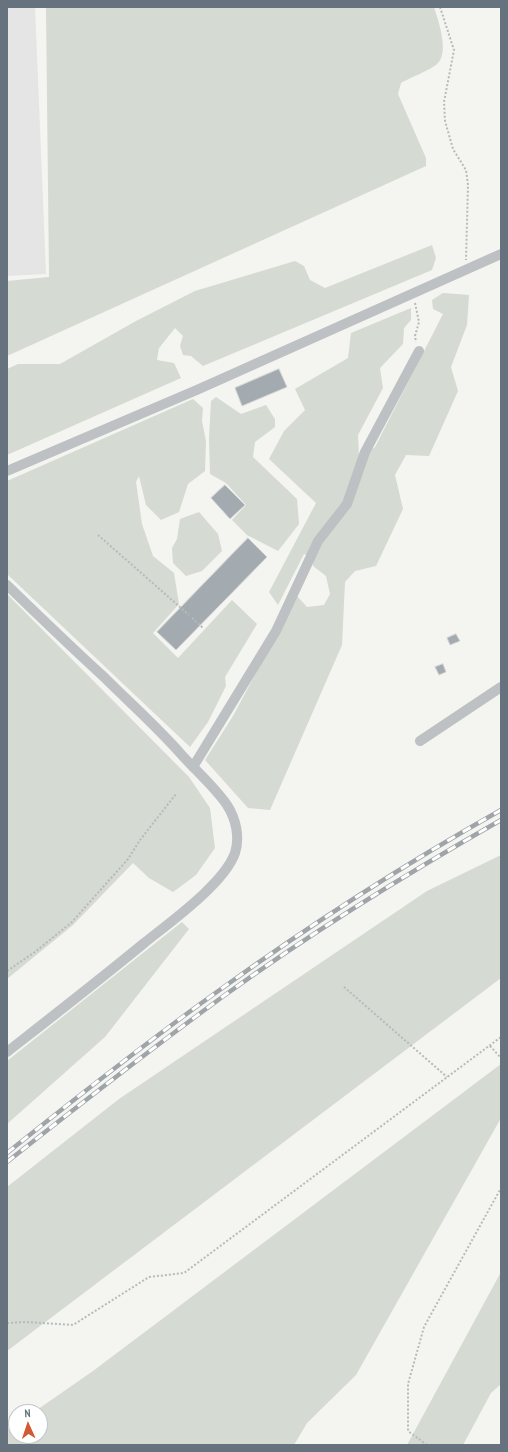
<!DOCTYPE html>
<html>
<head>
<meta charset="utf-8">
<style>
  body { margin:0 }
  #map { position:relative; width:508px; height:1452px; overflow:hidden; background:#f4f4f0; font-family:"PT Sans Narrow",sans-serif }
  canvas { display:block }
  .frame { position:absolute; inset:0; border:8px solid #66737e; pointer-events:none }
  .north { position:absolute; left:8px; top:1404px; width:40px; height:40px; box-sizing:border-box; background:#fff; border:1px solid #c2c7cb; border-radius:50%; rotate:357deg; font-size:11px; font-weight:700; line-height:16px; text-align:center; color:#66737e }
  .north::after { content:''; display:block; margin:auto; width:14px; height:18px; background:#d15933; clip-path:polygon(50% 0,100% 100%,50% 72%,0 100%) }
</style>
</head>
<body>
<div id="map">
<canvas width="508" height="1452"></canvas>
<div class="frame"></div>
<div class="north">N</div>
</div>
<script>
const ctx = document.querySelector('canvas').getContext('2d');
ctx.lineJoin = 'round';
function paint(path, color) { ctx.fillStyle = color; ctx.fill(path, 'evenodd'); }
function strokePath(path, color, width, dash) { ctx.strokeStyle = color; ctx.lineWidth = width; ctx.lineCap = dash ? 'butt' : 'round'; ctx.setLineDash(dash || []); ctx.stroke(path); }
paint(new Path2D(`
  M7,7h28l11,267 -39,2z`), '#e4e5e4');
paint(new Path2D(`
  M46,7h388c4,13 16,46 3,57 -6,6 -28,14 -36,19l-3,11 28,64v8l-419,190v-75l42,-4z
  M432,245l4,13 -4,12 -229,96 -12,-10 -8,-1 -3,-9 3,-10 -8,-8 -16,20 -2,12 17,3 7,15 -174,77v-86l11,-5h42l76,-43 59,-30 100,-30 9,5 6,14 15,8z
  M443,293l26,2 -2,30 -16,42 7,24 -29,65 -23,-1 -11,20 8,34 -27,57 -21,5 -10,11 -3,63 -72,165 -22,-2 -43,-48 28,-44 64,-120 10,11 17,-2 6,-11 -4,-18 -13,-10v-8l-9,-4 -26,51 -9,-13 47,-89 -47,-44 15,-28 21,-21 -10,-21 53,-31 3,-25 60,-25v12l-7,8 -1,16 -23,24 3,20 -25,47 1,22 16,-10 68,-133 -10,-5 -1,-9z
  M216,397l25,17 25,-9 9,14v8l-20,15 -2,15 44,42 2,25 -21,27 -31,-16 -15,-15 14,-15 -20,-22 -16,-9 -1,-35 2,-38z
  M193,399l10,9 -1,13 4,20 -1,30 -17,13 -9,28 -18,8 -15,-15 -7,-29 -3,6 6,42 11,32 21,17 5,31 -26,29 25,25 54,-58 25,24 -32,53 1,9 -18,36 -18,25 -183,-173v-93z
  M199,512l19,22 4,17 -20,20 -16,5 -13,-13 -1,-15 5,-9 3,-20z
  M7,594l182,183 21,31 5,40 -19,27 -23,17 -24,-14 -16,-15 -60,62 -66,54z
  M501,855v123l-494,373v-164l112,-88 308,-208z
  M182,922l7,7 -84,108 -98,87v-63z
  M501,1064v54l-145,257 -49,48 -13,22h-287v-15l9,-6v12h24v-24h-6l59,-41z
  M501,1272v112l-10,9 -28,52h-56z`), '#d5dad2');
const building = new Path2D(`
  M279,369l8,18 -45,19 -7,-18z
  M225,485l20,20 -15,14 -19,-21z
  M248,538l19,19 -91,93 -19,-18z
  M456,634l4,7 -10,4 -3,-7z
  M443,664l3,8 -7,3 -4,-8z`);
paint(building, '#a4abb0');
strokePath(building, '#d5d5d3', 1);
strokePath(new Path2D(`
  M440,7l14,43 -10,52 1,19 8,28 13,21 2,15 -2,75
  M415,303l4,19 -4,14 1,6
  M98,535l91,80
  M192,618l11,10
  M7,971l28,-19 37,-30 56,-63 12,-19 36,-46
  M344,987l103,90
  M490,1046l11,12
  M7,1323l19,-1 47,3 76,-48 35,-4 317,-236
  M427,1445l-19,-14v-47l16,-57 77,-139`), '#b7babc', 2, [2, 2]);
strokePath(new Path2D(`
  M7,471l192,-82 302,-135
  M7,585c32,31 64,62 97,92 25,25 52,49 76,76 15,17 34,33 47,52 9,14 13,32 8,48 -11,31 -66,70 -92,91 -45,37 -90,72 -136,108
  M420,741l81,-54
  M193,767l83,-136 42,-90 29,-37 18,-52 54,-101`), '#bdc1c4', 10);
const rail = new Path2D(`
  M7,1153c70,-56 141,-112 214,-164 89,-64 184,-125 280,-179
  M7,1162c72,-57 144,-113 218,-167 89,-64 181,-121 276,-175`);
strokePath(rail, '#9fa4a9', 4.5);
strokePath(rail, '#fff', 3, [9]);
</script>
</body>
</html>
